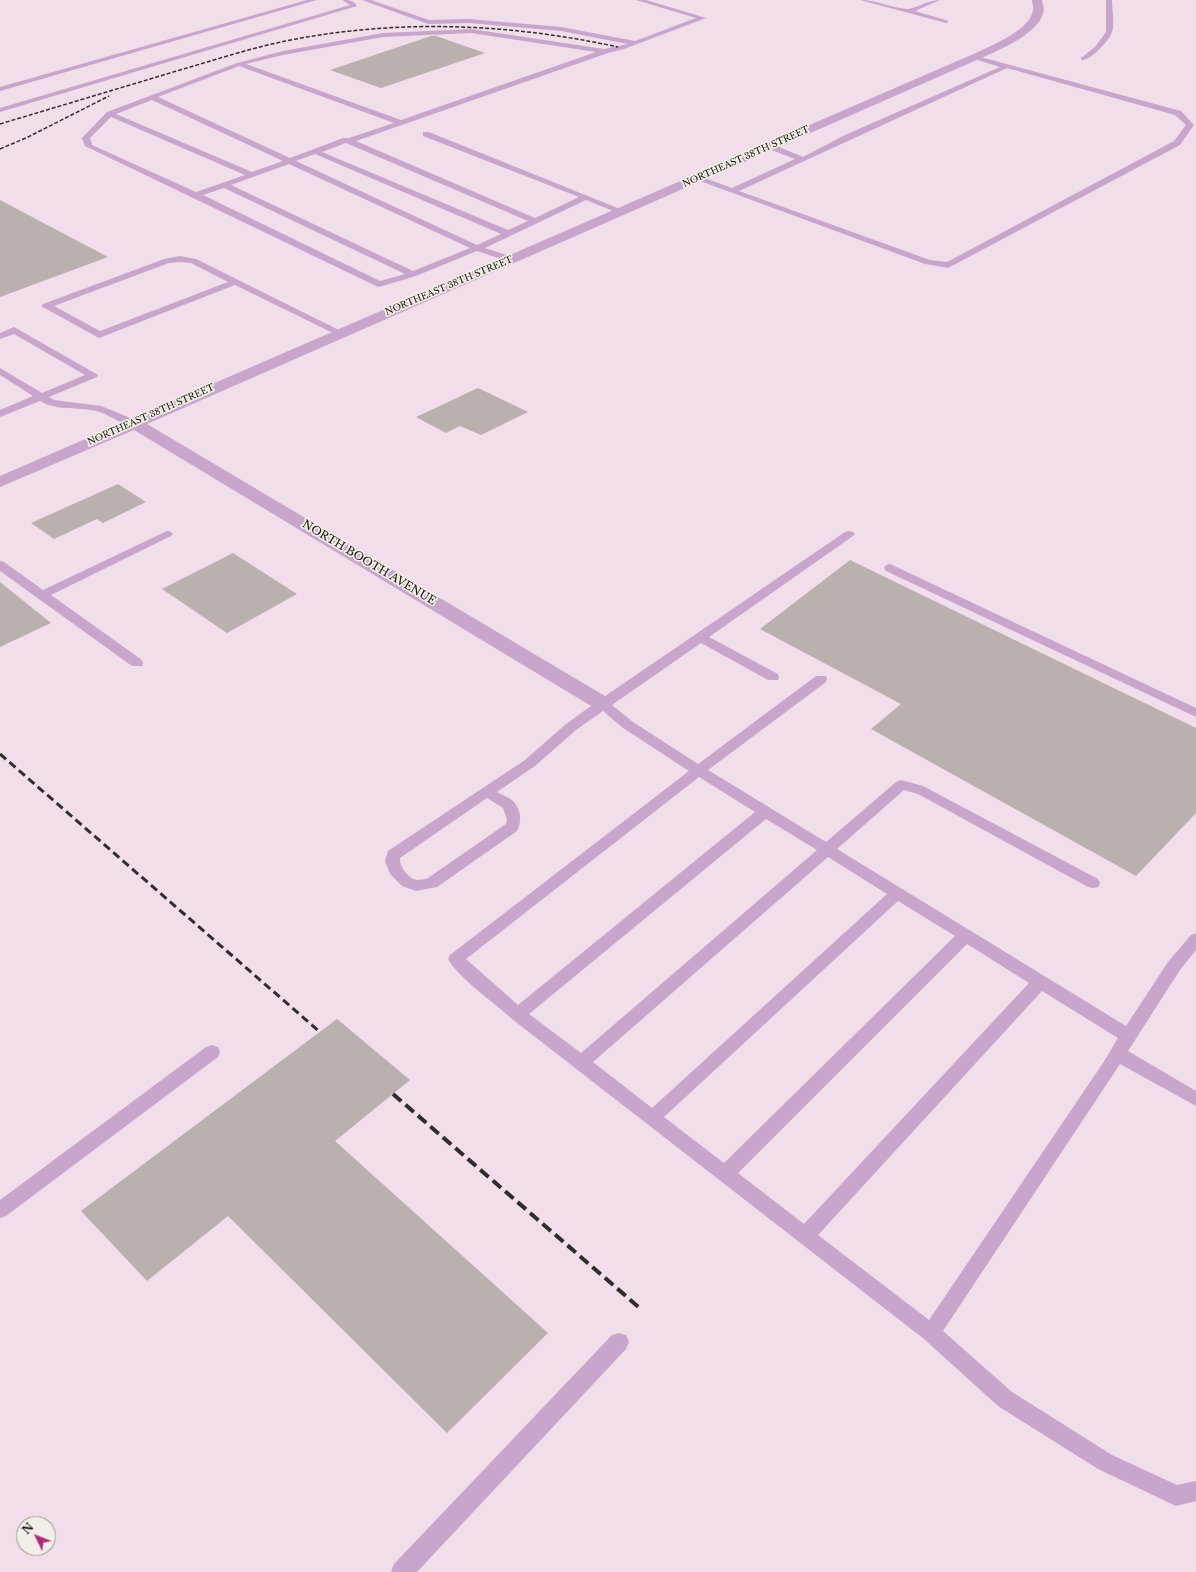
<!DOCTYPE html>
<html>
<head>
<meta charset="utf-8">
<style>
  body { margin:0 }
  #map { position:relative; width:1196px; height:1572px; overflow:hidden; background:#f2ede6; font-family:"Libre Baskerville",serif }
  canvas { display:block }
  .north { position:absolute; left:16px; top:1516px; width:40px; height:40px; box-sizing:border-box; background:#f2ede6; border:1px solid #9a9691; border-radius:50%; rotate:313deg; font-size:11px; font-weight:700; line-height:16px; text-align:center; color:#151311 }
  .north::after { content:''; display:block; margin:auto; width:14px; height:18px; background:#af2e7b; clip-path:polygon(50% 0,100% 100%,50% 72%,0 100%) }
</style>
</head>
<body>
<div id="map">
<canvas width="1196" height="1572"></canvas>
<div class="north">N</div>
</div>
<script>
const ctx = document.querySelector('canvas').getContext('2d');
ctx.lineJoin = 'round';
function paint(path, color) { ctx.fillStyle = color; ctx.fill(path, 'evenodd'); }
function strokePath(path, color, width, dash) { ctx.strokeStyle = color; ctx.lineWidth = width; ctx.lineCap = dash ? 'butt' : 'round'; ctx.setLineDash(dash || []); ctx.stroke(path); }
function label(font, color, halo, rows, align = 'center') {
  ctx.font = font + ' "Libre Baskerville",serif'; ctx.lineWidth = 3.5; ctx.setLineDash([]); ctx.textBaseline = 'middle'; ctx.strokeStyle = halo; ctx.fillStyle = color; for (const [text, x, y, turn = 0] of rows) {
    ctx.save(); ctx.translate(x, y); ctx.rotate((+turn || 0) * Math.PI / 180); ctx.textAlign = isNaN(turn) ? turn : align; if (halo) ctx.strokeText(text, 0, 0); ctx.fillText(text, 0, 0); ctx.restore();
  }
}
paint(new Path2D(`
  M0,0h1196v1572h-1196zM24,1524h24v24h-24z`), '#f2ddeb');
paint(new Path2D(`
  M431,36h5l49,17 -104,35 -51,-18z
  M0,200l108,57 -108,40z
  M478,388l50,24 -47,23 -21,-9 -14,7 -30,-16z
  M118,484l28,18 -43,21 -6,-4 -43,20 -23,-16z
  M233,553l64,41 -70,39 -65,-44z
  M850,560l346,168v85l-60,63 -265,-147 30,-25 -141,-75z
  M0,582l51,41 -51,24z
  M337,1019l73,61 -75,61 213,192 -101,100 -219,-217 -81,65 -66,-70z`), '#b9b0af');
paint(new Path2D(`
  M307,0h10l-317,91v-4z
  M342,0c6,0 12,0 15,6l-357,106v-4l350,-103z
  M362,0h9l58,20 40,-1 92,8 74,14 61,-23 -60,-18h10l60,18 -82,31 -16,4 -252,88 179,77 44,-21 -156,-61v-4h6l196,79 -1,2h-6l-32,-13 -101,48 28,9 1,2 -4,3 -33,-11 -61,25 -37,11 -3,-1 -291,-140 -3,-8 25,-26 130,-49 46,-12 100,-18 88,-4 133,20 24,-5 -67,-13 -92,-8 -41,1zM471,33l125,19 -195,68 -155,-56 37,-9 100,-18zM239,66l155,57 -45,15h-6l-53,20 -132,-61zM152,100l131,61 -31,11 -136,-58zM111,117l134,58 -49,17 -104,-47 -2,-7zM346,143l182,78 -20,9 -186,-78zM315,154l186,80 -24,11 -181,-84zM289,164l181,84 -57,23 -182,-86zM224,188l181,86 -25,7 -177,-86z
  M860,0c17,0 32,8 47,9 9,0 20,-9 33,-9l-25,11 34,10 -3,2z
  M1106,0h6c0,8 3,25 0,32 -2,8 -23,30 -31,28v-2l14,-11 11,-15z
  M973,55l208,56 13,14 -14,20 -232,123 -23,-4 -233,-86 1,-2h6l33,12 63,-29 -29,-11v-4h6l31,13 42,-22 155,-68 -29,-9v-2zM1007,68l168,47 11,10 -12,16 -227,121 -17,-2 -191,-69z
  M180,256l16,3 149,74 -5,3 -3,-1 -102,-50 -136,53 -58,-32 2,-2 121,-45zM180,262l11,1 37,19 -128,49 -46,-25 115,-43z
  M14,327l84,48 -1,2 -48,20 5,3 47,6 37,15 1,2 -1,2c-12,3 -27,-9 -38,-13 -19,-6 -42,0 -60,-11l-40,16v-7l33,-14 -33,-21v-7l42,25 43,-18 -71,-41 -14,5v-6z
  M167,531l4,1 2,2 -2,2 -120,59 91,65 1,3 -1,3h-10l-132,-95v-10l4,1 39,28z
  M849,531l4,1 2,2 -2,2 -144,101 69,37 1,3 -1,3h-10l-67,-37 -89,62 21,17 65,42 118,-88h10l1,3 -1,3 -118,88 118,72 70,-60 5,-2 22,6 175,93 2,4 -2,4 -5,1 -5,-1 -170,-93 -14,-4 -67,59 289,177 42,-64 23,-27 5,-2v17l-16,20 -52,81 68,40v15l-76,-42 -177,267 69,61 100,63 65,30 19,-4v20l-20,5 -78,-37 -100,-63 -74,-67 -412,-320c-17,-16 -53,-40 -64,-60l2,-4 239,-184 -66,-43 -20,-17 -27,19 -41,36 -38,26c5,3 14,6 17,10 7,8 8,20 3,29l-80,56 -21,4 -14,-5 -12,-12 -5,-13 3,-10 137,-91 41,-36 32,-23 247,-169zM699,777l56,35 -237,193 -52,-46zM487,798l16,10 4,12 -1,4 -78,54c-3,1 -7,2 -10,2 -9,0 -19,-14 -18,-22zM766,819l51,31 -236,203 -52,-39zM828,857l59,37 -235,214 -59,-46zM898,901l57,35 -231,227 -60,-46zM967,944l62,39 -225,241 -66,-51zM1042,991l76,47 -15,25 -174,257 -111,-85z
  M890,564l306,144v9l-310,-146 -2,-3 2,-3z
  M212,1045l6,2 2,5 -2,5 -212,159 -6,2v-18l206,-153z
  M619,1333l7,2 3,7 -3,7 -209,223h-26l3,-8 218,-229z`), '#c8a6cc');
paint(new Path2D(`
  M1032,0h10c0,3 2,7 2,9 -2,23 -41,39 -58,47l-839,368 463,275 3,5 -3,5 -7,2 -7,-2 -462,-279 -134,57v-11l978,-424c16,-8 54,-23 55,-43 1,-2 -1,-6 -1,-9z`), '#c8a6cc');
strokePath(new Path2D(`
  M0,124c60,-18 120,-36 180,-54 38,-11 77,-24 116,-31 108,-20 216,-15 322,8
  M0,149l28,-12 81,-41`), '#302e2b', 1.5, [4, 2]);
strokePath(new Path2D(`
  M0,754l320,278`), '#302e2b', 3, [8, 4.5]);
strokePath(new Path2D(`
  M393,1094l249,216`), '#302e2b', 4, [11, 5.5]);
label('9px', '#151311', '#f2ede6', [
  ["NORTHEAST 38TH STREET",746,157,-24],
  ["NORTHEAST 38TH STREET",449,286,-23],
  ["NORTHEAST 38TH STREET",151,415,-24]
]);
label('11px', '#151311', '#f2ede6', [
  ["NORTH BOOTH AVENUE",369,563,31]
]);
</script>
</body>
</html>
